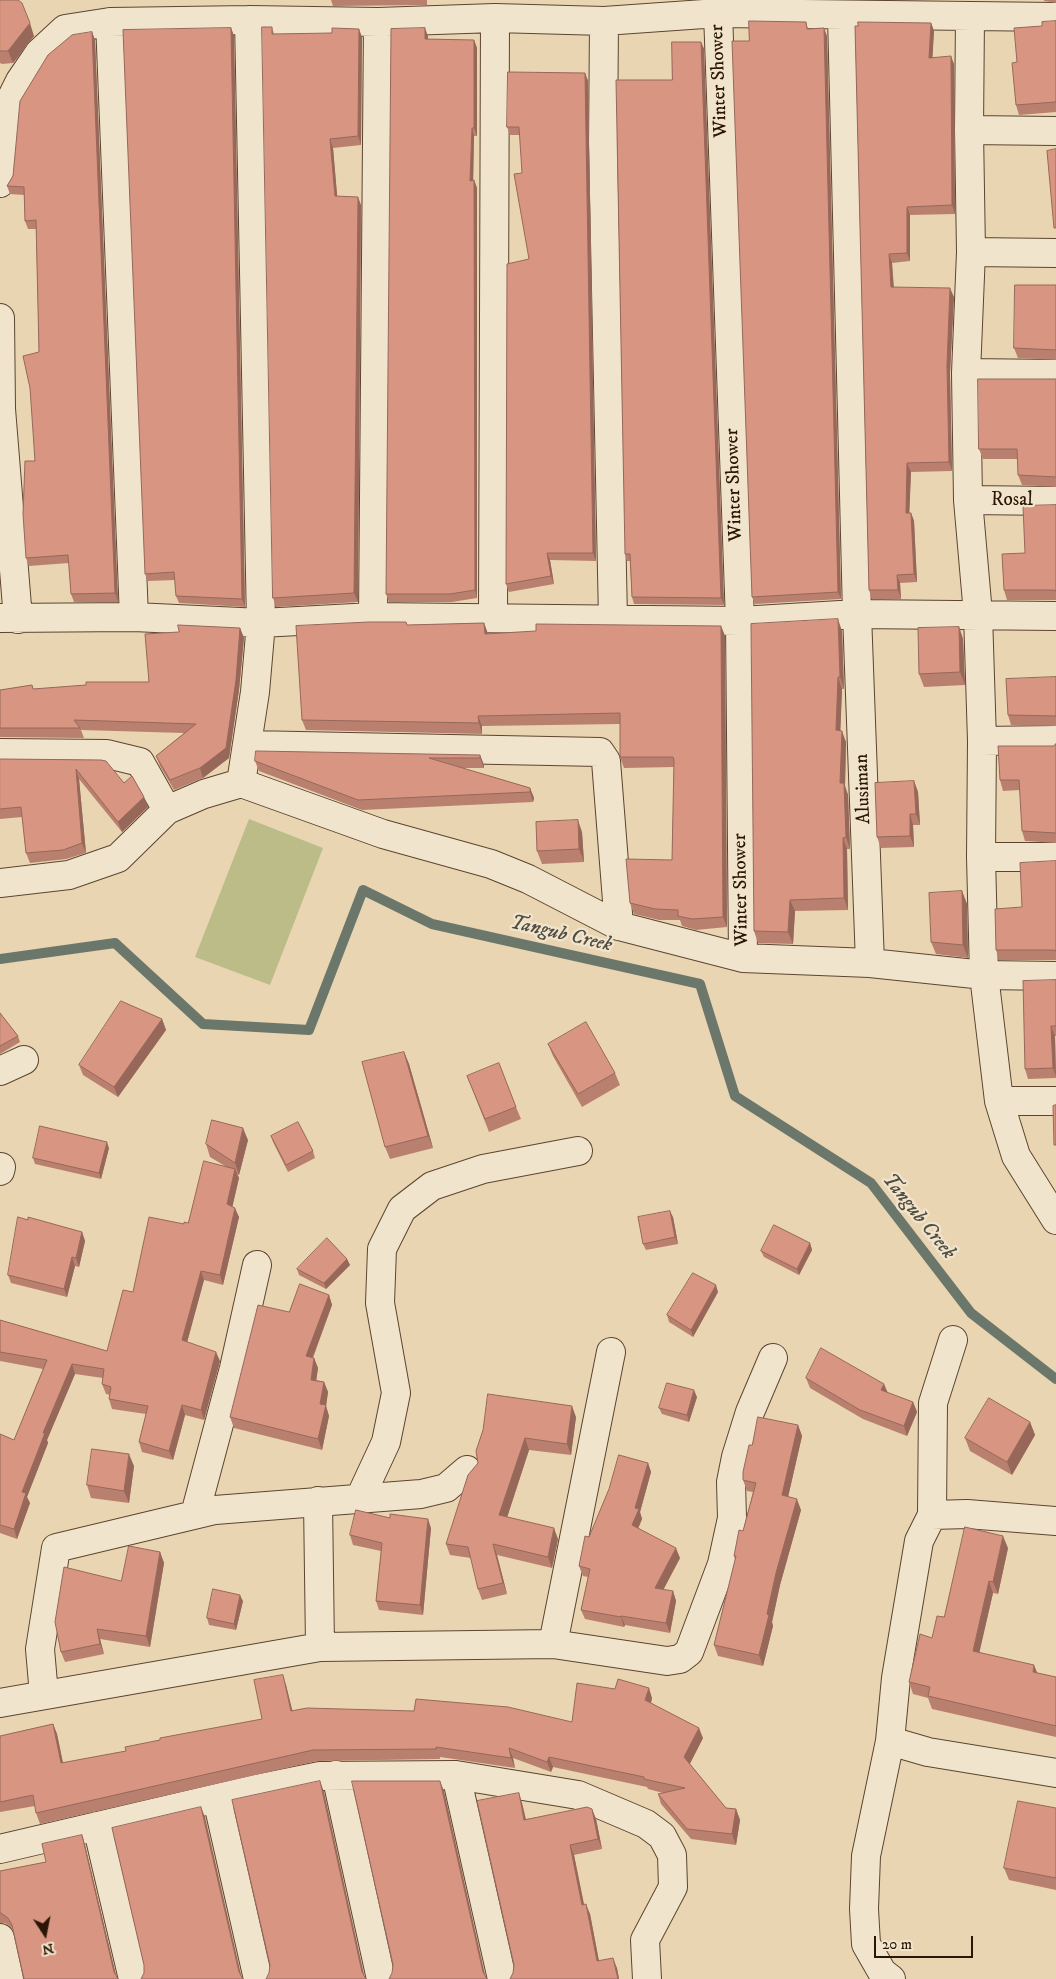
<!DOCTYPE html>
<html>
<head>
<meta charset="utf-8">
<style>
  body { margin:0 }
  #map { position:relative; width:1056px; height:1979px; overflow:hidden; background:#ead5b2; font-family:"IM FELL DW Pica",serif }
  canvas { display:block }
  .north { position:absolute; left:20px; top:1909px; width:50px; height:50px; -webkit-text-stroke:4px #f1e4cd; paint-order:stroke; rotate:169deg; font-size:14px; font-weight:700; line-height:20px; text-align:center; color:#2b1504 }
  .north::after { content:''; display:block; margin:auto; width:18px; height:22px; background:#2b1504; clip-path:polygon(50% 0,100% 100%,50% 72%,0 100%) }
  .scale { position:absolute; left:874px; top:1936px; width:99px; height:22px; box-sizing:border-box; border:2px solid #2b1504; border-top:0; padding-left:6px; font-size:15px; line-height:18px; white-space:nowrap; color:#2b1504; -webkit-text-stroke:4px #f1e4cd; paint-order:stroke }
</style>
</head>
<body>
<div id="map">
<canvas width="1056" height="1979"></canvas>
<div class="north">N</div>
<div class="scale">20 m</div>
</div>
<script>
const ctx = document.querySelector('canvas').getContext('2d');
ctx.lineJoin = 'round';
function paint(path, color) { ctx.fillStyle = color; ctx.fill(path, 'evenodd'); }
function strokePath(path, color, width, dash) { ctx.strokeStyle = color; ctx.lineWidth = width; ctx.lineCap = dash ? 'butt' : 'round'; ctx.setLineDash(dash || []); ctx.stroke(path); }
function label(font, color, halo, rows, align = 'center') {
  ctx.font = font + ' "IM FELL DW Pica",serif'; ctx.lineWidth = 4.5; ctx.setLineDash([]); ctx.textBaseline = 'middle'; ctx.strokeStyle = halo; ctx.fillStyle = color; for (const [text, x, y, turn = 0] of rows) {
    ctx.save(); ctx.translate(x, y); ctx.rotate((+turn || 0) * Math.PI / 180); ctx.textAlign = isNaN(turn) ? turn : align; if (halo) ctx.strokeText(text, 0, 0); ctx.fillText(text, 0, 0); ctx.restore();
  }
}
paint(new Path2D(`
  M249,819l74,29 -53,137 -75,-28z`), '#bcbc89');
strokePath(new Path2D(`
  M0,959l115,-16 88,81 106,6 54,-140 69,34 268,60 35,112 136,87 100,130 85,66`), '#6c776c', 10);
const minor = new Path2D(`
  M718,13l22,608 3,337
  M842,16l15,598 13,349
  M970,16l-1,114 2,122 -5,121 2,127 10,114 4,127 -1,116 3,118 15,126 17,55 40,64
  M604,21l-1,126 10,472
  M110,22l24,595
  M969,130l87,1
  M0,183l6,-74 14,-28 19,-28 26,-24 45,-7 139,-2 129,2 117,-4 109,3 114,-8 338,4
  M971,252l85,1
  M0,318l1,91 17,210
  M966,373l90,1
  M968,500l88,1
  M373,617l5,-595
  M0,618l134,-1 127,6 112,-6 367,4 117,-7 199,2
  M493,618l2,-600
  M982,741l74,-1
  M249,745l351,7 6,9 13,165
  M0,753l107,1 33,8 27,48
  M241,783l14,-91 6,-69 -12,-603
  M981,857h75
  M0,883l69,-8 49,-17 49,-48 37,-16 37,-11 142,51 108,30 37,15 91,47 124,32 127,5 114,12 72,1
  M0,1071l24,-11
  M999,1101h57
  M0,1171l1,-4
  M359,1500l27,-58 10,-49 -16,-90 2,-54 20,-40 30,-23 51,-17 95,-18
  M318,1501l2,146
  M195,1514l39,-146 23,-103
  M932,1515l1,-112 20,-63
  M1056,1521l-89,-7 -35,1 -13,26 -23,137 -6,63 38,11 128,21
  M553,1644l58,-292
  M44,1695l-4,-46 16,-101 159,-38 206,-16 25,-6 21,-18
  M0,1703l320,-56 233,-3 114,17 13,-2 9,-7 33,-88 10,-46 -1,-36 5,-25 14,-45 23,-54
  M890,1741l-24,115 -2,53 2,35 16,28 9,7
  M336,1775l45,204
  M456,1775l46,204
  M217,1799l41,180
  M97,1826l36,153
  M0,1849l256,-60 64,-13 136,-1 122,20 68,29 16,12 10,19 1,32 -28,53 2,39
  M0,1938l9,41`);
strokePath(minor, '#5b4530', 30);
strokePath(minor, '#f1e4cd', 28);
paint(new Path2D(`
  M0,0l34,36 -21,27 -11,1 -2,-1z
  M331,0h96v5l-94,1z
  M1044,0h12v3l-12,-2z
  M1056,21v91l-37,3 -3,-10 1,-43 25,-36z
  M806,22l2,7 19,7 14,563 -86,5 -3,-7 -3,-556z
  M931,23l3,8 -2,27 22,6 1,150 -45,1v46l-18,2 2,24 60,10 -4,76 2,98 -41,1 -2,41h2l3,8 3,61 -17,1 1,16h-29l-3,-9 -14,-564z
  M272,27l2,7 88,3 -1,108 -28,3 4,48 24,9 -3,397 -82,5 -3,-9z
  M231,28l3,8 11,571 -66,-4 -3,-7 -1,-16 -27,1 -3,-7z
  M92,32l3,8 23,562h-44l-3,-8 -2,-31 -40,3 -3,-8 9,-97 4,-109 -3,-123h-8l-3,-8 -1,-26 -14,-1 -3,-8z
  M428,36v3l46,1 3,8v88h-3l-1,44h1l3,8v410l-25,4h-63l-3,-8z
  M701,42l3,7 20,556 -90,-1 -2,-7 -2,-36h-3l-2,-7 47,-474z
  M585,73l3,8 8,480 -46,-1 4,24 -45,8 -3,-8 23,-325 -9,-124h-10l-3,-8z
  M1056,285v75l-38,-2 -4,-10z
  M1053,379h3v108l-34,-2 -4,-10v-16h-35l-4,-10z
  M1056,505v95h-49l-3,-10 21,-37z
  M484,623l4,11 233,-8 4,10 2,291 -31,3 -14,-4 -2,-6h-21l-25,-6 -4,-11 42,-43 2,-93 -50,1 -4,-11v-33l-138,2v8l-176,-4 -4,-10 105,-95z
  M959,627l4,12 2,46 -41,2 -5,-13z
  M240,628l4,10 -5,52 -10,68 -26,20 -29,12 -14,-24 -4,-10 28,-23 -103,-3 3,8 -84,-1v-47l32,-5 1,4 116,-7z
  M842,631l2,58h-2l-2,42 6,11 -1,44 3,9 2,54h-3l1,61 -53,1 -2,33 -35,-1 -4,-12z
  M1056,677v49l-45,-1 -3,-10z
  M1056,744v99l-31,-2 -3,-10 -2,-41 -17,1 -3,-11 53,-34z
  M480,755l4,10v3h-21l67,20 4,10 -1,4 -171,8 -103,-39 -4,-10z
  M0,759l101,1 47,47 -26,25 -43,-53 7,74 -20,6 -36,4 -4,-10 -4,-36 -22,2z
  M914,781l4,11 2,33h-7l1,22 -33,1 -4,-11z
  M582,832l2,30 -42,2 -5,-13z
  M1056,861v99h-57l-3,-10 26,-43z
  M962,891l5,13 1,54 -32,-4 -5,-12z
  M1056,980v56h-1l1,42 -28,1 -3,-10z
  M0,1013l18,23 2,6 -20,12z
  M162,1019l4,11 -48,67 -35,-22 -4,-10z
  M548,1044l67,29 5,12 -38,22 -29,-51z
  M404,1052l5,12 24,84 -43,11 -5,-12z
  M467,1076l49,31 5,12 -32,13z
  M271,1136l42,15 2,7 -27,14 -15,-30z
  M248,1140l-9,35 -2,-1 2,4 -7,28 7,11 -16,68 -19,-5 -17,62 33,19 -16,59 -19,-5 -12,45 -31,-8 -3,-10 7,-28 -34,-5 -3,-10 1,-4 -4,-1 -4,-10 1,-6 -28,-4 -28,66 1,3 -21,54 3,6 -13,36 -17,-6v-99l14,6 29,-71 -43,-8v-41l107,31 26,-59 51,-68 4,-1 37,-57 -15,-9 -4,-13z
  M109,1148l-8,31 -66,-15 -2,-6z
  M673,1217l5,27 -32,6 -3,-6z
  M82,1232l3,9 -6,26 -4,-1 -8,31 -56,-14 -3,-8z
  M810,1243l2,7 -13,25 -35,-18 -3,-6z
  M347,1259l3,6 -24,24 -27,-14 -2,-6z
  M718,1292l-25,45 -24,-15 -2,-7z
  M329,1295l3,10 -19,53h1l4,10 -2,12 8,2 4,10 -2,14 3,10 -7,34 -88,-22 -4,-11 59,-105z
  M806,1378l78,6 4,9 25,9 4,10 -10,24 -44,-17 -53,-31z
  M697,1397l-8,25 -27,-8 -3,-6z
  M576,1417l-5,38 -42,-5 -22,67 51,22 -6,29 -55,-13 10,39 -25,6 -4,-11 -7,-31 -21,-3 -4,-11 32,-81 -2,-12z
  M1030,1422l5,13 -23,40 -42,-24 -5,-13z
  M798,1425l4,11 -14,61 13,13 -21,75 -8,37 1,4 -10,40 -45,-10 -4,-11 21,-85 -1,-4 9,-25 10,-39 -6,-1 -4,-11 9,-35z
  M648,1463l3,9 -11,40 2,7 -4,9 42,30 -17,32 10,1 3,10 -6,32 -45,-8 -1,2 -39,-8 -4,-9 7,-33 -5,-1 -4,-10 10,-29z
  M134,1466l-5,37 -38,-5 -4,-13z
  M390,1518l41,10 -8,87 -44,-5 -3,-9 5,-50 -28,-6 -3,-10z
  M1008,1548l-10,46 -5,-1 -14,59 58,21 19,4v60l-124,-28 -4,-11 -15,-4 -4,-12 35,-65z
  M160,1552l4,11 -14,84 -50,-8 4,15 -39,8 -4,-10 60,-71z
  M243,1601l-7,29 -27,-5 -2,-7z
  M286,1685l6,26 280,11 80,-24 -1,5 52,35 -13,26 36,44 10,1 4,11 -4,25 -45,-6 -30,-35 -3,-10 5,-1 -15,-4 -1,-2 -94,-20 -2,5 -38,-14 2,10 -75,-11v2l-123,2 -277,63 -4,-11 -1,-7 -35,6v-76l53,-12 4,10 6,29 63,-12 34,-11 102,-21z
  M522,1803l4,16 66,-10 4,10 6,30 -28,6 10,49 6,10 9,47 18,7 2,11h-109l3,-6z
  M1056,1808v82l-47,-10 -5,-12z
  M82,1835l3,10 31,131 -103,-46 -1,-2 -7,-5h-5v-52l46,-9z`), '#ba806f');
paint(new Path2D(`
  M30,23l4,13 -21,27 -5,-12z
  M931,23l3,8 -2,36 -3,-9z
  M231,28l3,8 11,571 -3,-8z
  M425,28l3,8v11l-3,-8z
  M824,28l3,8 14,563 -3,-7z
  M359,29l3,8 -1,108 -3,-9z
  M92,32l3,8 23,562 -3,-9z
  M474,40l3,8v88l-3,-8z
  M701,42l3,7 20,556 -3,-7z
  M951,56l3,8 1,150 -3,-9z
  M585,73l3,8 8,480 -3,-8z
  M472,128l2,8 -1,53 -3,-8z
  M330,139l3,9 5,57 -3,-9z
  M474,180l3,8v410l-2,-8z
  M358,197l3,8 -3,397 -4,-9z
  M907,207l3,8v46l-3,-8z
  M889,254l3,9 2,33 -3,-9z
  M950,288l4,9 -4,76 2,98 -3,-9 -2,-97z
  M907,463l4,9 -2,50 -3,-9z
  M911,513l3,8 3,61 -3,-8z
  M547,553l3,7 4,24 -3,-8z
  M897,575l3,8 1,16 -3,-9z
  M838,619l4,12 2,58 -4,-12z
  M484,623l4,11h-3z
  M721,626l4,10 2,291 -4,-10z
  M959,627l4,12 2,46 -5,-13z
  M240,628l4,10 -5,52 -10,68 -26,20 -3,-10z
  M838,677l4,12 -2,53 -4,-12z
  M478,716l4,10v8l-3,-11z
  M842,731l4,11 -1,44 3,9 2,54 -4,-12 -6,-54z
  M480,755l4,10v3l-4,-10z
  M76,769l3,10 7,74 -4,-10z
  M914,781l4,11 2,33 -4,-11z
  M530,788l4,10 -1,4 -3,-10z
  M144,797l4,10 -26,25 -4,-10z
  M910,814l3,11 1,22 -4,-11z
  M578,820l4,12 2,30 -5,-13z
  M843,838l4,11 1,61 -4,-12z
  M962,891l5,13 1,54 -5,-13z
  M790,900l5,11 -2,33 -5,-12z
  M162,1019l4,11 -48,67 -4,-10z
  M1051,1026l4,10 1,41 -3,-9z
  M404,1052l5,12 24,84 -5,-12z
  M243,1128l5,12 -9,35 -4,-12z
  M107,1142l2,6 -8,31 -2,-6z
  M235,1169l4,9 -8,35 -4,-9z
  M235,1208l4,9 -16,68 -3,-10z
  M670,1211l3,6 5,27 -3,-7z
  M82,1232l3,9 -6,26 -3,-9z
  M810,1243l2,7 -13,25 -2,-6z
  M72,1257l3,9 -8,31 -3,-8z
  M347,1259l3,6 -24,24 -2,-6z
  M201,1271l3,9 -19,70 -3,-10z
  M716,1285l2,7 -25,45 -2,-7z
  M329,1295l3,10 -23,62 -3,-11z
  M216,1352l4,9 -16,59 -3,-10z
  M314,1358l4,10 -3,22 -4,-10z
  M72,1364l3,10 -28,66 1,3 -21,54 3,6 -13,36 -3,-10 8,-37 21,-59z
  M324,1382l4,10 -2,14 3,10 -7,34 -4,-11 2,-35z
  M884,1384l4,10 -7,-4z
  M694,1390l3,7 -8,25 -2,-7z
  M913,1402l4,10 -10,24 -3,-10z
  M182,1405l3,10 -12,45 -4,-9z
  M572,1406l4,11 -5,38 -4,-11z
  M1030,1422l5,13 -23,40 -5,-13z
  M798,1425l4,11 -16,70 -4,-11z
  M525,1438l4,12 -25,77 -5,-12z
  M129,1454l5,12 -5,37 -5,-12z
  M648,1463l3,9 -11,40 2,7 -6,15 -4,-9 3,-17z
  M797,1499l4,11 -21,75 -8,37 1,4 -10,40 -4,-11 8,-41 9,-41z
  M428,1519l3,9 -8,87 -3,-10z
  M554,1528l4,11 -6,29 -4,-11z
  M1003,1536l5,12 -10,46 -5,-12z
  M493,1544l4,11 10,39 -4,-11z
  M676,1548l4,10 -21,40 -4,-10z
  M160,1552l4,11 -14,84 -4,-11z
  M989,1581l4,12 -16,70 -4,-12z
  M673,1591l3,10 -6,32 -4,-10z
  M240,1595l3,6 -7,29 -2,-6z
  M621,1616l4,9 -1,2 -3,-10z
  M97,1629l3,10 4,15 -4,-10z
  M1034,1665l5,12 -6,-5z
  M283,1675l3,10 9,36 -4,-10z
  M649,1688l3,10 -3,13 -4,-11z
  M53,1724l4,10 8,39 -4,-10z
  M699,1728l4,10 -15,29 -4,-10z
  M509,1748l4,10 2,10 -4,-10z
  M549,1757l4,10 -2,5 -4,-10z
  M320,1781l4,11 41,187 -3,-7z
  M440,1781l4,10 42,188 -3,-7z
  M519,1793l3,10 6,27 -4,-10z
  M201,1807l4,10 37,162 -3,-7z
  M592,1809l4,10 6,30 -4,-10z
  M736,1809l4,11 -4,25 -4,-11z
  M82,1835l3,10 32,134 -3,-7z
  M570,1845l4,10 12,60 -4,-10z
  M586,1904l4,10 11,58 -4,-11z
  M613,1958l4,10 2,11h-1z`), '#97685a');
const building = new Path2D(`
  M0,0h18l4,3 8,20 -22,28h-8z
  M749,21l57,1 1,7 17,-1 14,564 -86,5 -20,-556h17z
  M1056,21v81l-40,3 -4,-42 5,-1 -3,-34 28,-2v-4z
  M858,22l73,1 -2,35 22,-2 1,149 -45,2v46l-18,1 2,33 59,1 -3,77 2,97 -42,1 -1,50h5l3,61 -17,1 1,15h-29l-14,-564h3z
  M262,27h10v7l60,-1v-5l27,1 -1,107 -28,3 5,57 23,1 -4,396 -81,5z
  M231,28l11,571 -66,-3 -2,-24 -29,2 -22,-544z
  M425,28v11l49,1v88h-2l-2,53 4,-1 1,410 -25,4h-64l5,-565z
  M92,32l23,561 -44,1 -3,-39 -42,3 -3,-44 2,-53h10l-5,-73 -7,-32 16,-4 -3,-132 -11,1 -1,-34 -17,-1 6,-10 7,-75 28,-46 24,-20z
  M672,42h29l20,556 -89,-1 -2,-43h-5l-9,-474h56z
  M508,72l77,1 8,480h-46l4,23 -45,8 1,-320 22,-5 -15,-85 8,-1 -3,-46h-12z
  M1056,149v79h-2l-7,-77z
  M1015,285h41v65l-42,-2z
  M978,379h78v98l-38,-2 -1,-26h-38z
  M1056,505v86l-3,-1h-49l-2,-36 23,-1 -2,-47z
  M838,619l2,58h-2l-2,53 6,1 -2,52h4l2,54 -3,1 1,60 -54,2 -2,32 -34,-1 -3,-307z
  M369,622h37l1,3 77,-2 1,11 51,-3v-7l185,2 2,291 -31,2 -14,-3v-6l-23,-1 -25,-6 -4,-44 46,1 2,-100 -1,-3h-53v-44l-142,3 1,7 -177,-3 -6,-94z
  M178,625l62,3 -4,52 -10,68 -26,20 -30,12 -14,-24 40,-32 -122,-4 6,8h-80v-38l32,-5 1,4 53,-4v-3h63l-4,-48 34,-2z
  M959,627l1,45 -41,2 -1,-46z
  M1056,677v39l-48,-1 -2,-36z
  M1056,744v89l-34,-2 -3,-51h-19l-2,-34h55z
  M256,751l224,4v3h-51l101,30v4l-172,8 -103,-39z
  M0,759l101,1 5,1 18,22 8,-7 12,21 -26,25 -42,-53 6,74 -19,7 -37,3 -5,-46 -21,2z
  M914,781l2,33h-6v22l-33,1 -2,-54z
  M578,820l1,29 -42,2 -1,-29z
  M1056,861v90l-3,-1h-57l-1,-41 27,-2 -2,-44z
  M962,891l1,54 -32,-3 -2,-49z
  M1056,980v46h-5l2,42 -28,1 -2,-88z
  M121,1001l41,18 -48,68 -35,-22z
  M0,1013l18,23 -18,10z
  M586,1022l29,51 -37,21 -30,-50z
  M404,1052l24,84 -43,11 -23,-85z
  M499,1063l17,44 -31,12 -18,-43z
  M1056,1105v40h-2l-1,-39z
  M212,1120l31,8 -8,35 -29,-19z
  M298,1122l15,29 -27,14 -15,-29z
  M40,1126l67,16 -8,31 -66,-15z
  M204,1161l31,8 -8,35 8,4 -15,67 -19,-4 -19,69 34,12 -15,58 -19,-5 -13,46 -30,-9 9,-36 -39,-7 2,-12 -9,-3 2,-15 -32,-5 -29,69h2l-23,59 4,1 -12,36 -14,-4v-91l14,6 33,-80 -47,-8v-32l107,31 16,-61 10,2 16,-75 35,7v-2l4,1z
  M670,1211l5,26 -32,7 -5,-27z
  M18,1217l10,3v-3l54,15 -6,26 -4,-1 -8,32 -56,-14z
  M774,1225l36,18 -13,26 -36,-18z
  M327,1238l20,21 -23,24 -27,-14z
  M693,1273l23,12 -25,45 -24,-15z
  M300,1284l29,11 -23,61 8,2 -3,22 13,2 -4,22 6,1 -8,34 -88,-22 28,-112 31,7z
  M821,1348l63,36 -3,6 32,12 -9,24 -44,-16 -54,-32z
  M667,1383l27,7 -7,25 -28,-7z
  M488,1394l84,12 -5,38 -42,-6 -26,77 55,13 -6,29 -55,-13 10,39 -25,6 -10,-42 -22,-3 22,-69 10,-12 -2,-12 7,-21z
  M989,1398l41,24 -23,40 -42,-24z
  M758,1417l40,8 -16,70 15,4 -21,74 -9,41 2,1 -10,40 -45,-10 22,-89h-2l5,-26 4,1 13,-48 -13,-3v-8l6,-27h3z
  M92,1449l37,5 -5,37 -37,-6z
  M619,1455l29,8 -13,45 4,1 -7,16 44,23 -21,40 18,3 -7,32 -45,-7v1l-40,-7 9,-41 -11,-3 6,-30 4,1 20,-48z
  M356,1510l34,8v-4l38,5 -8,86 -44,-4 6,-58 -32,-8z
  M965,1527l38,9 -10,46 -4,-1 -16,70 61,14 -1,7 23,5v49l-128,-30 2,-9 -21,-5 11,-48 12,4 5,-22 7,1z
  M129,1546l31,6 -14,84 -49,-7 3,15 -39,8 -6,-30 9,-55 57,14z
  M213,1589l27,6 -6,29 -27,-6z
  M283,1675l8,36 16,-3 107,3 2,-12 92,8 64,15 5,-39 38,6 3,-10 31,9 -4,12 54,28 -15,29 42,51 10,1 -4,25 -45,-5 -29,-35 27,-6 -41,-9v-2l-95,-20 -2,5 -38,-14 2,10 -75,-11v2l-123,1 -277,63 -3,-18 -33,7v-66l53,-12 8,39 65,-12 -1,-4 35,-7v-2l102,-19 -8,-39z
  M320,1781l42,191 4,7h-100l3,-6 1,-8 -38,-165z
  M352,1781h88l43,191 4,7h-98l3,-6 1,-8z
  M519,1793l5,27 63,-13 5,2 6,30 -28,6 12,60 4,-1 11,57 16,-3 5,21h-108l3,-6 1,-8 -37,-164z
  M1018,1801l38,7v70l-52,-10z
  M201,1807l38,165 4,7h-102l3,-6v-8l-32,-137z
  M82,1835l32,137 4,7h-94l-12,-54 -4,-7 -7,-5h-1v-42l46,-9 -4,-18z`);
paint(building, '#d89581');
strokePath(building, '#97685a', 1);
label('19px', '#2b1504', '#f1e4cd', [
  ["Winter Shower",720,81,-92],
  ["Winter Shower",735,485,-92],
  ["Rosal",1012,501],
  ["Alusiman",864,789,-92],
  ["Winter Shower",742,890,-91]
]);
label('italic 20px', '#514e41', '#f1e4cd', [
  ["Tangub Creek",561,935,13],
  ["Tangub Creek",918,1217,51]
]);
</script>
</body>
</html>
